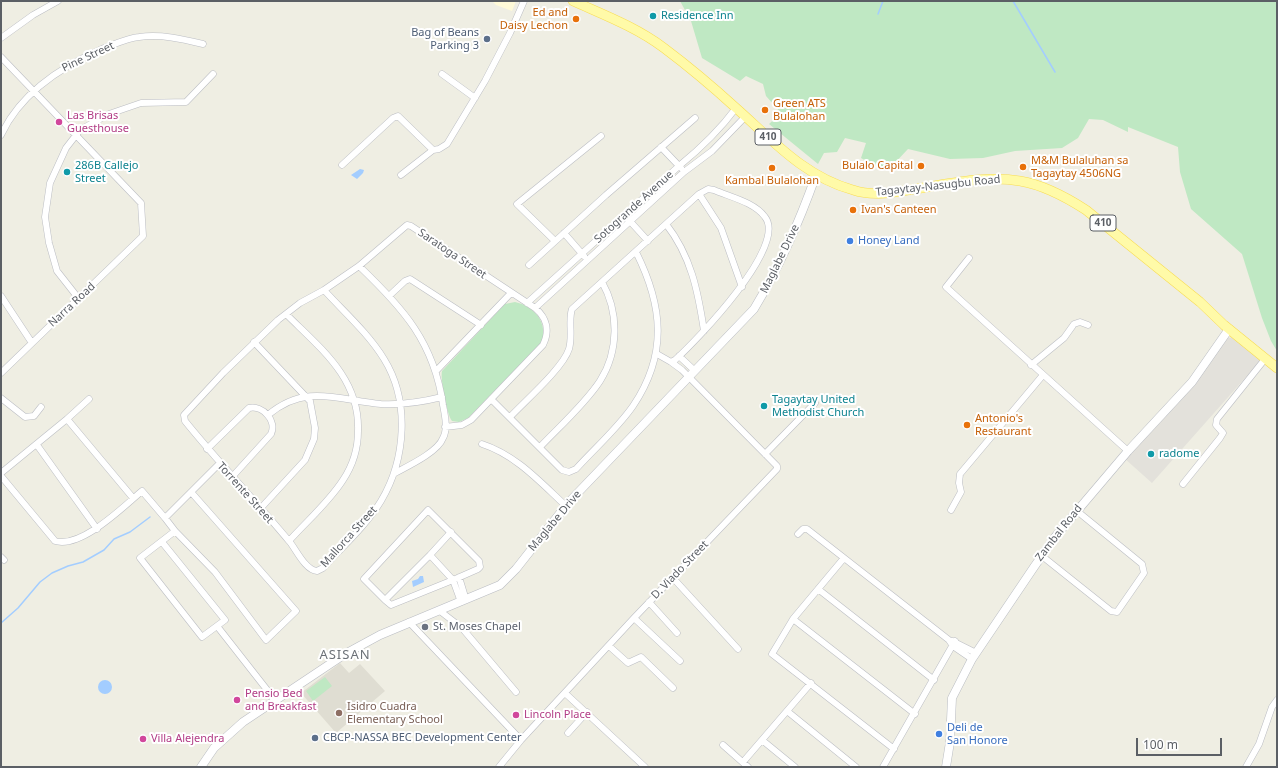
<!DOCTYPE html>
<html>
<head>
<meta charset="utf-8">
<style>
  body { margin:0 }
  #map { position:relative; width:1278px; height:768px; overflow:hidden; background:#efeee3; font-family:"Noto Sans",sans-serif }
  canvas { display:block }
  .frame { position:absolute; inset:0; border:2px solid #5b5f65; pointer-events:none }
  .scale { position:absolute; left:1136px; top:738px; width:86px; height:18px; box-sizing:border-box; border:2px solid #5b5f65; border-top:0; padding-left:5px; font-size:12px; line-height:14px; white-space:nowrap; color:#5b5f65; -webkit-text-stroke:3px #fff; paint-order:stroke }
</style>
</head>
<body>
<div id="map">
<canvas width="1278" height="768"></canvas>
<div class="frame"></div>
<div class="scale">100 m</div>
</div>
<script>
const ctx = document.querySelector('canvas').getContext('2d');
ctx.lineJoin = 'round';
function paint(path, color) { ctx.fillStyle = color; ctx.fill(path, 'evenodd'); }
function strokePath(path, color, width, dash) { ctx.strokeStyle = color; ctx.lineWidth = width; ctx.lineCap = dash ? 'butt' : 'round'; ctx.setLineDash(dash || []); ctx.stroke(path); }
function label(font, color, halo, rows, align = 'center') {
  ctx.font = font + ' "Noto Sans",sans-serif'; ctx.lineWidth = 4; ctx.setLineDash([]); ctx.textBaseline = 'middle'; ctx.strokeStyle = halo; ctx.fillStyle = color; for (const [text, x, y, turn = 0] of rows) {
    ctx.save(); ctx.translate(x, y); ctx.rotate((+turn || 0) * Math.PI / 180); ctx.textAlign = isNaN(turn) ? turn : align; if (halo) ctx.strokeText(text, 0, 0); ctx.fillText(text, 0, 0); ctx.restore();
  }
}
paint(new Path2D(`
  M492,1h24l-4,10 -16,-6z`), '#fffad8');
paint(new Path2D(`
  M1235,337l26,23 -109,123 -28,-25 37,-36v-3l67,-81z`), '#e3e1db');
paint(new Path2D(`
  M340,663l9,10 11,-9 25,27 -49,42 -35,-40z`), '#dfddd2');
paint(new Path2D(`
  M680,1h597v350l-6,-10 -9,-23 -20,-64 -51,-45 -11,-37 -2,-25 -50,-20v5l-25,-12 -14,-1 -11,19 -16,10 -47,3 -32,7 -33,1 -42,-10 -16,17 -15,1 -16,-9 5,-15 -21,-5 -8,14 -13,1 -6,11 -49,-40 12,-11 -15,-17 -3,-12 -17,-8 -6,5 -38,-23 -11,-37z
  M515,302c19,4 33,20 27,40l-74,76 -9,4 -7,-1c-5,-6 -12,-43 -10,-50l59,-63 4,-4z
  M325,677l7,9 -19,15 -7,-10z`), '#bfe8c3');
paint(new Path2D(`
  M360,169l4,1 -1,3 -6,6 -6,-4z
  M420,576h3l1,6 -11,5 -1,-6 6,-2z
  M98 687a7 7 0 1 1 14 0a7 7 0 1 1-14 0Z`), '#a3cdff');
strokePath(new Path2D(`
  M1013,1l42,71
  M878,14l5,-13
  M1,623l17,-15 22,-26 12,-9 16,-7 15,-4 21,-12 10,-11 16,-7 20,-15`), '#a3cdff', 1.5);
const street = new Path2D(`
  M1,38l32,-23 25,-14
  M1,57l140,146 2,33 -142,137
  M442,74l33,24
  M1,135c20,-43 61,-69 103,-87 11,-4 24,-10 35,-11 22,-3 43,2 64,7
  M661,147l20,21
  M342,165l51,-47 5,-2 35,34 6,-1 8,-5 38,-63 25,-48 14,-32
  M401,175l32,-25
  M699,194l22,34 21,59
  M628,219l20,22
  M666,224c25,32 32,67 38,107
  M564,233l20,23
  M555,241l-38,-37 84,-68
  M969,258l-23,29 182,164
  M529,265l77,-70 89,-77
  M359,266c44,42 75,76 84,139 2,10 5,24 0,33 -5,14 -35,28 -48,35
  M324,290c20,22 44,43 60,69 26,42 22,100 -3,142 -15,25 -39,46 -58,67l-6,3c-12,-1 -21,-22 -28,-30 -34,-41 -71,-79 -104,-120l-1,-6 39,-42 55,-53 22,-17 24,-13 35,-24 48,-41 4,1 124,82c12,10 15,23 8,37l-72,75 -9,5 -17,2
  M390,295l15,-14 5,-2 71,46
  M1,296l31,47
  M79,299l-22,-28 -8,-28 -4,-26 5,-34 16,-35 14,-18 29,-16 32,-11 45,-1 27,-28
  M527,303l152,-137c22,-18 40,-35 57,-58
  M535,308l149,-136 28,-21 33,-34
  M286,314c34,34 74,64 72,117 0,17 -5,34 -15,49 -14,22 -36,41 -54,61
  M254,342l56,59 5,27 -1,11 -9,21 -45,49
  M679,356l16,15
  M1031,365l33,-27 10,-14 6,-2 8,3
  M436,371l75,-78
  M1,398l24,19 9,-1 7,-9
  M491,399l71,71 7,2 7,-3c18,-20 41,-40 57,-63 35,-52 30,-100 3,-154
  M268,415c38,-32 70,-15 113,-11 21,1 41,-2 61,-7
  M510,417c15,-16 53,-49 59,-68 4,-13 -1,-29 3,-40l127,-115 9,-5 6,1c16,7 40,12 51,27 23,29 -68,123 -90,143l-4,2 -14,-8
  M67,419l66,79
  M482,444c34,11 58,38 84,62
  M37,445l60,84
  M540,447c19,-20 45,-43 60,-66 19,-30 19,-69 2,-99
  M207,449l42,-41c14,-3 28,13 22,26l-39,43
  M765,454l50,-51
  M1,473l66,-54 22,-20
  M1,476l54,65c26,8 68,-34 87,-50l23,27
  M1183,484l37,-46 3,-5 -7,-8 1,-6 48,-60
  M951,510l10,-18 -2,-9 1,-9 83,-99
  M175,531l-10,-13 54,-54
  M798,534l5,-5h4l142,111 4,6 19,13
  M162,542l63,78 -23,17 -62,-79 35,-27 40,41 51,68 30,-29 -105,-119
  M430,555l21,-23
  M1042,556l69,55 6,1 27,-39 -2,-9 -65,-53
  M1,557l3,3
  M844,558l-51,61 -21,35 122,95
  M459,577l7,23
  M673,578l65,71
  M818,589l116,91
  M385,600l6,5 62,-25 25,-11 2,-2 -1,-6 -51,-51 -64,69 21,21 45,-45 23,25 8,22
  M649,602l28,31
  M440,611l22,17 54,64
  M634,618l46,43
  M793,619l122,95
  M409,622l112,118
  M217,626l58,74
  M952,641l24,12
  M609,646l19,17 13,-6 32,31
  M566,694l79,73
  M787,711l69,56
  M568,733l19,-21
  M762,740l33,27
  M723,745l25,22
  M743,762l68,-79
  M499,767l22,-27 113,-122 143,-149v-3l-95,-96 -11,-8
  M883,767l72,-126
  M1246,767l13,-23 13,-37 5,-7`);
const secondary = new Path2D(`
  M201,767l13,-19 29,-26 102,-68 35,-19 120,-50 16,-16 52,-66 186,-194c26,-43 45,-86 62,-134
  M946,767l4,-25 2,-44 20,-39 62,-92 21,-30 73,-86 64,-69 37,-53`);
const primary = new Path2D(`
  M573,1c31,14 63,26 91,47 24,18 49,39 72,60 36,32 69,69 117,82 21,7 41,2 62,-1 34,-5 71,-14 105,-8 24,4 46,16 66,29l114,92 24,23 53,43`);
strokePath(street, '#bbbdc3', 7);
strokePath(secondary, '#b9bcc2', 9);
strokePath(primary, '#f8dc53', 10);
strokePath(street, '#fff', 6);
strokePath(secondary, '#fff', 8);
strokePath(primary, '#fffaa8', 9);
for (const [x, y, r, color] of [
  [653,16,4,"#0f9aa8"],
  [576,19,4,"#e8710a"],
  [487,39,4,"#5c6f8a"],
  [765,110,4,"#e8710a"],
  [59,122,4,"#d1479c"],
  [921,166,4,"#e8710a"],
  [1023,167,4,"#e8710a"],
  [772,168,4,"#e8710a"],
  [67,172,4,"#0f9aa8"],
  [853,210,4,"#e8710a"],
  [850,241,4,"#3f7fe0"],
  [764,406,4,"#0f9aa8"],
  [967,425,4,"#e8710a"],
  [1151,454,4,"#0f9aa8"],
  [425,627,4,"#6b7280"],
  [237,700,4,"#d1479c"],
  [339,713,4,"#8d6e63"],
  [516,715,4,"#d1479c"],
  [939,734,4,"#3f7fe0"],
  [315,738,4,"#5c6f8a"],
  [143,739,4,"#d1479c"]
]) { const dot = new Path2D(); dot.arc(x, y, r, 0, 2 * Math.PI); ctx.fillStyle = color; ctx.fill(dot); strokePath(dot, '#fff', 1.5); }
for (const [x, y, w] of [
  [768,137,26],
  [1103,223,26]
]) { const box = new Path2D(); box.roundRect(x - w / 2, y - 8, w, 16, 3); ctx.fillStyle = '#fff'; ctx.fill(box); strokePath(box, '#5b5f65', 1); }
label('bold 10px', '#5b5f65', null, [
  ["410",768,137],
  ["410",1103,223]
]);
label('11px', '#c56008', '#fff', [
  ["Ed and",568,13,"right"],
  ["Daisy Lechon",568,26,"right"],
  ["Green ATS",773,104],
  ["Bulalohan",773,117],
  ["M&M Bulaluhan sa",1031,161],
  ["Tagaytay 4506NG",1031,174],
  ["Bulalo Capital",913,166,"right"],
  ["Kambal Bulalohan",772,181,"center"],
  ["Ivan's Canteen",861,210],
  ["Antonio's",975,419],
  ["Restaurant",975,432]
], 'left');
label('11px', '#0d838f', '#fff', [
  ["Residence Inn",661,16],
  ["286B Callejo",75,166],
  ["Street",75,179],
  ["Tagaytay United",772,400],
  ["Methodist Church",772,413],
  ["radome",1159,454]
], 'left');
label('11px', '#4e5e75', '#fff', [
  ["Bag of Beans",479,33],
  ["Parking 3",479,46],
  ["CBCP-NASSA BEC Development Center",323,738,"left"]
], 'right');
label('11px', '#5b5f65', '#fff', [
  ["Pine Street",88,57,-25],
  ["Tagaytay-Nasugbu Road",938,186,-6],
  ["Sotogrande Avenue",634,207,-42],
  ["Saratoga Street",452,254,34],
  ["Maglabe Drive",780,259,-64],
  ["Narra Road",72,305,-43],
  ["Torrente Street",245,493,48],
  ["Maglabe Drive",555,521,-50],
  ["Zambal Road",1059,533,-52],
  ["Mallorca Street",349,537,-48],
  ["D. Viado Street",680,570,-46]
]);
label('11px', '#b23c85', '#fff', [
  ["Las Brisas",67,116],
  ["Guesthouse",67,129],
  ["Pensio Bed",245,694],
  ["and Breakfast",245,707],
  ["Lincoln Place",524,715],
  ["Villa Alejendra",151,739]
], 'left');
label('11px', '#366cbe', '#fff', [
  ["Honey Land",858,241],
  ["Deli de",947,728],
  ["San Honore",947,741]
], 'left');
label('11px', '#5b616d', '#fff', [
  ["St. Moses Chapel",433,627]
], 'left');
label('11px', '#785e54', '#fff', [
  ["Isidro Cuadra",347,707],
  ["Elementary School",347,720]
], 'left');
ctx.letterSpacing = '1px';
label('13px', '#6c7177', '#fff', [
  ["ASISAN",345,655]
]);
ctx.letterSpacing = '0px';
</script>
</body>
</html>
